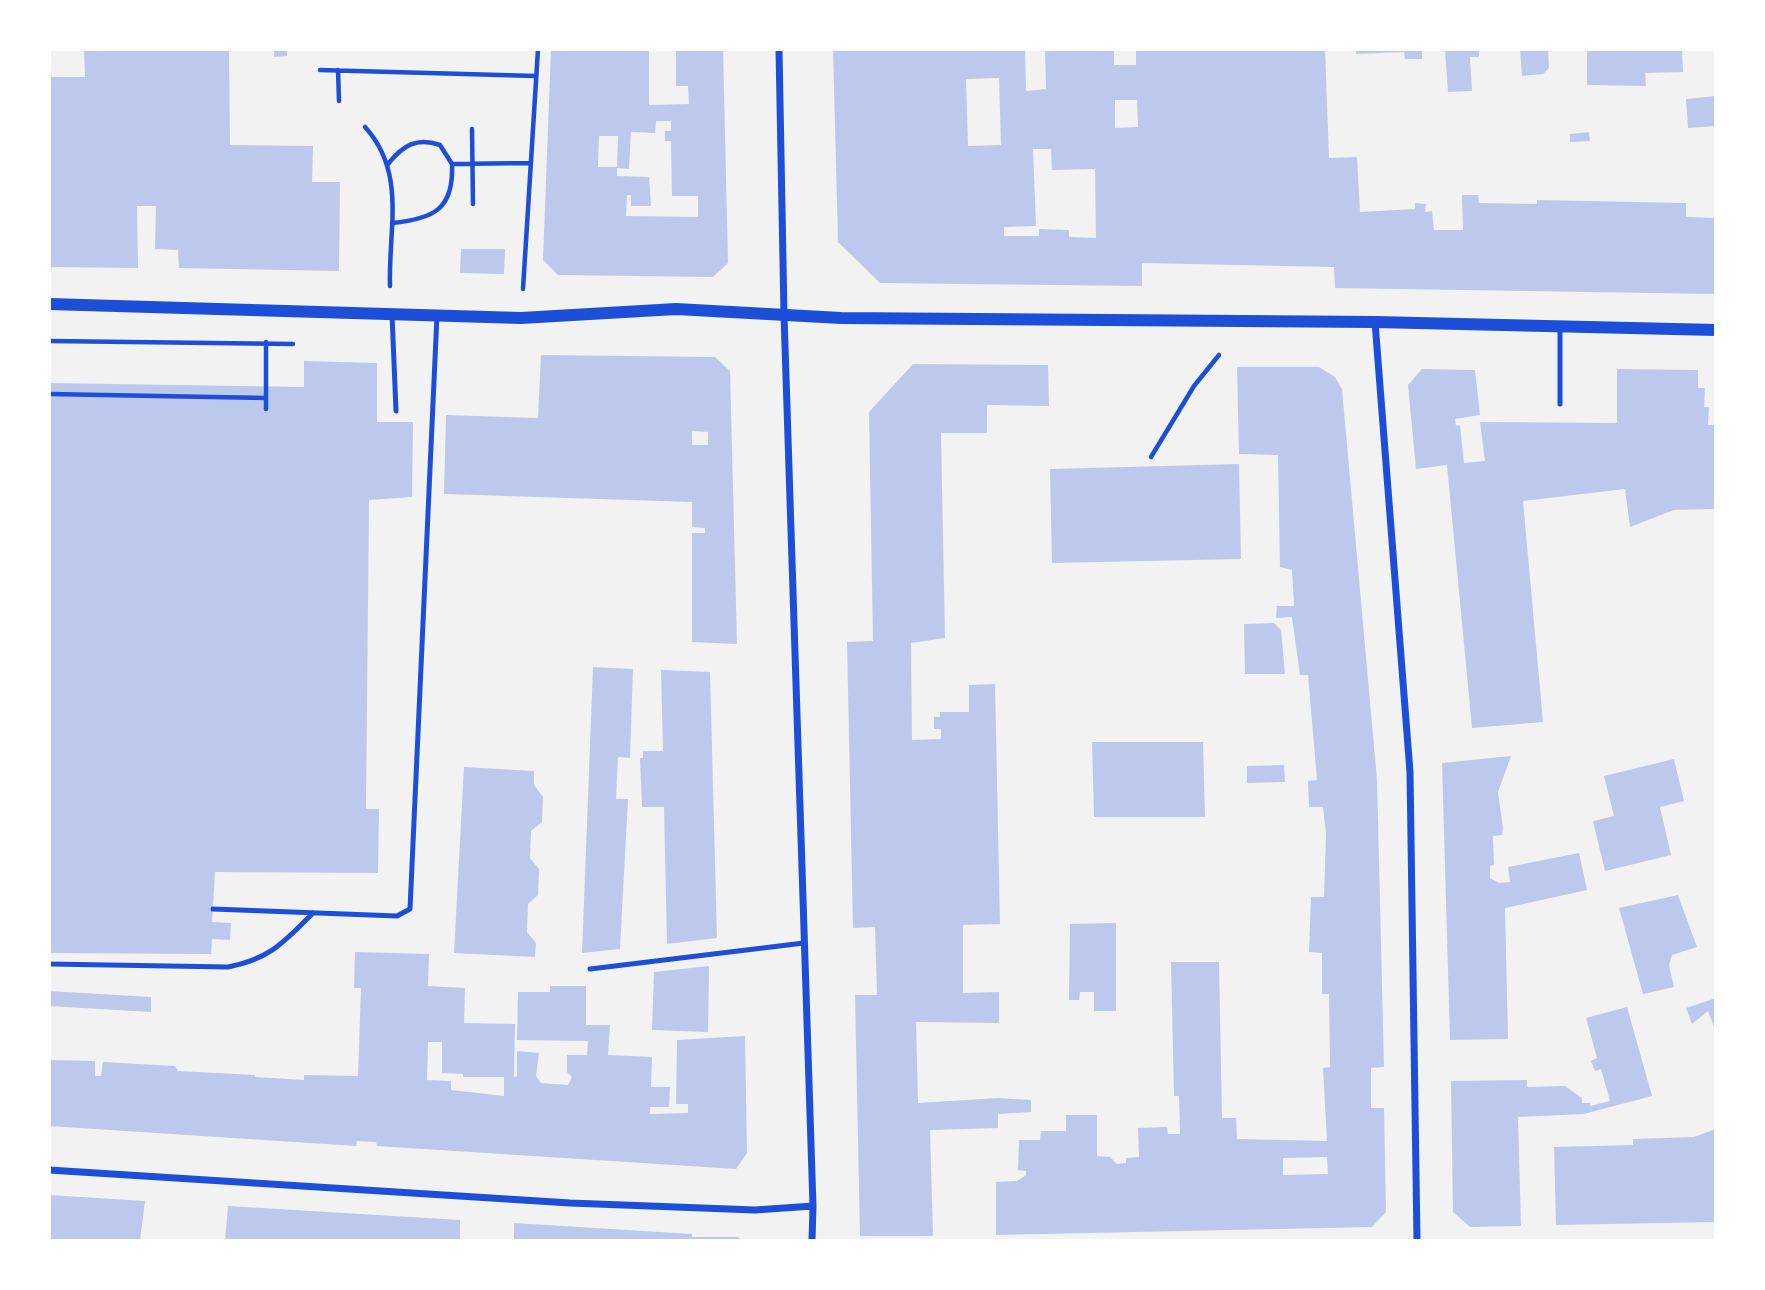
<!DOCTYPE html>
<html>
<head>
<meta charset="utf-8">
<style>
  body { margin:0 }
  #map { position:relative; width:1765px; height:1290px; overflow:hidden; background:#f2f2f2; font-family:"DejaVu Sans",sans-serif }
  canvas { display:block }
  .frame { position:absolute; inset:0; border:51px solid #fff; pointer-events:none }
</style>
</head>
<body>
<div id="map">
<canvas width="1765" height="1290"></canvas>
<div class="frame"></div>
</div>
<script>
const ctx = document.querySelector('canvas').getContext('2d');
ctx.lineJoin = 'round';
function paint(path, color) { ctx.fillStyle = color; ctx.fill(path, 'evenodd'); }
function strokePath(path, color, width, dash) { ctx.strokeStyle = color; ctx.lineWidth = width; ctx.lineCap = dash ? 'butt' : 'round'; ctx.setLineDash(dash || []); ctx.stroke(path); }
paint(new Path2D(`
  M84,49h145l1,96 83,1 -1,36h28l-1,89 -160,-3 -1,-18 -23,-1 1,-43h-19l1,62 -89,-1v-190h36z
  M274,49h13v7l-13,1z
  M551,49h98v56l40,-1 -1,-18h-12v-37h47l5,214 -15,14 -155,-2 -15,-15zM656,121h15v10h-6v10h6l1,55h26v21l-72,-1 1,-21h4v11h20l-2,-29 -32,-1v-9h-19l1,-31h19l-1,32 12,1 2,-37 24,1z
  M833,49h192l1,42 20,-2 -1,-40h69v16h22v-16h189l4,109 28,-1 3,55 55,-3v-6l11,1 -1,8 7,-1 2,19h29l-1,-35h16l1,8 58,1v-4l149,3v14l30,1v76l-381,-6 -1,-21 -192,-4v23l-262,-3 -42,-41zM999,78l2,67 -33,1 -2,-67zM1115,100h22l1,27 -23,1zM1033,149h18l1,21 43,-1 1,69 -27,-1v-7l-30,-1v7h-35v-9l32,-1z
  M1356,49h66v10h-17l-1,-7 -48,2z
  M1445,49h34v8h-9l2,34 -24,1z
  M1520,49h28l1,19 -6,6 -21,2z
  M1610,49h72l1,23 -38,1 1,13 -59,-1v-34z
  M1716,96v30l-28,2 -2,-29z
  M1589,132l1,9 -20,1v-8z
  M461,249h44l-1,25 -44,-1z
  M541,355l174,2 15,14 7,273 -45,-2v-109h13v-5l-13,-1v-25l-248,-8 2,-79 92,3zM692,431l16,1v13h-16z
  M304,361l73,2v59h36l-1,75 -43,3 -3,309h13l-1,64 -163,-1 -3,50 19,1 -1,17 -18,-1 -1,15 -162,-1v-570l255,4z
  M913,364l135,1 1,41 -62,-1v28h-46l4,205 -34,5 1,97 29,-1v-10h-7v-12h6v-5h29v-27l26,-1 5,240 -37,1v68l36,-1v31l-83,-1 2,81 80,-5 33,2v12l-33,2v14l-68,2 3,106h-73l-5,-241h22l-2,-68 -22,1 -6,-286 26,-1 -4,-229z
  M1237,367h82l16,10 7,12 35,391 7,287 -13,1v40h13l2,104 -14,15 -376,8v-53l21,-1 9,-6v-4l-8,-1 1,-30h21l1,-9h25v-16h31v41l13,1 7,7 9,-1v-5l13,-1 -1,-29 29,-1 1,7h12l-1,-38h-5l-3,-134h48l3,156h14l1,21 90,2 -4,-73 7,-1 -1,-73h-7v-41l-13,-1 2,-55h13l2,-63 -3,-27h-14l-1,-26 9,-1 -9,-105h-8l-8,-58 -16,1 1,-12h17l-2,-36 -12,-3 -2,-112 -39,-1zM1327,1157l1,17 -45,1v-17z
  M1422,369l53,1 5,45 -25,4 1,7 4,-1 4,38 21,-2 -5,-39 137,1v-54l81,1v18h7l-1,19h5l-1,18h8v84l-42,1 -44,17 -5,-38 -102,12 20,221 -71,6 -25,-263 -31,4 -8,-84z
  M1239,464l2,95 -189,4 -2,-94z
  M1274,623l7,7 4,44h-40l-1,-50z
  M593,667l40,2 -3,89 -12,-1 -2,42h12l-8,150 -38,4z
  M661,670l49,2 7,266 -50,6 -3,-137h-22l-2,-49h3v-7h20z
  M1092,742h111l2,75h-111z
  M1511,756l-13,36 5,36 -1,7 -9,1 1,29 -4,1v12l9,5 11,-1 -2,-15 71,-14 8,37 -82,18 3,131 -58,1 -8,-277z
  M1674,759l10,42 -24,6 11,48 -66,16 -12,-50 21,-5 -10,-40z
  M1284,765l1,17 -38,1v-17z
  M464,767l70,4v14l9,12 -1,25 -11,9 -1,27 9,11 -1,26 -10,9 -1,28 9,11 -1,14 -81,-4z
  M1678,895l19,52 -25,8 -3,10 5,22 -31,7 -24,-86z
  M1116,923v88h-22v-19h-14l-1,8h-10l1,-76z
  M355,952l74,2 -1,32 37,2 -1,35 51,1 -1,53 3,-1v-25l22,2 -3,23 5,7 27,2 4,-8 -5,-5v-17h20l1,-14 -71,-1 1,-48h32v-6h36v39h24l-2,30 44,2 -1,30h19l-1,20h-19v7l38,-1v-9h-12l1,-64 68,-4 2,117 -11,16 -359,-23 -1,-4 -19,-1 -1,5 -307,-20v-66l46,1v15h6l2,-14 72,4 3,5 77,4v2l49,3v-5l54,1 3,-88h-7zM428,1042h14v31l21,1v3h41v19l-53,-6v-9l-24,-1z
  M709,966l-1,66 -56,-2 2,-58z
  M49,991l102,6v15l-102,-6z
  M1716,998v34l-8,-21 -16,13 -6,-16z
  M1627,1007l25,89 -68,18 -66,3 3,109 -51,1 -17,-15 -2,-131 76,-1v7l38,-1 17,12v5h8v3l20,-5 -9,-32 -6,2 -4,-10 6,-3 -11,-40z
  M1716,1129v93l-160,3 -2,-78 79,-2v-6l61,-2z
  M49,1195l96,6 -5,40h-91z
  M228,1206l232,14v21h-235z
  M514,1223l178,11v3h46l5,4h-229z`), '#bdc9ec');
strokePath(new Path2D(`
  M320,70l216,6
  M338,70l1,31
  M365,127c42,46 23,103 25,159
  M472,129l1,75
  M388,164c15,-19 29,-27 52,-19l12,19 78,-1
  M392,223c42,-4 62,-14 60,-59
  M523,289l15,-240
  M49,341l244,3
  M266,342v67
  M49,394l217,4
  M1151,457l43,-71 25,-31`), '#1d4ed8', 4.5);
strokePath(new Path2D(`
  M392,314l4,97
  M1560,327v77
  M213,909l184,7 13,-7 27,-594
  M49,964l179,3c42,-8 56,-25 85,-54
  M590,969l214,-26`), '#1d4ed8', 5);
strokePath(new Path2D(`
  M779,49l5,266 29,891 -1,35
  M1375,322l35,450 7,469
  M49,1170l521,33 185,7 58,-4`), '#1d4ed8', 7);
strokePath(new Path2D(`
  M49,304l472,14 155,-9 165,9 534,4 341,8`), '#1d4ed8', 12);
</script>
</body>
</html>
